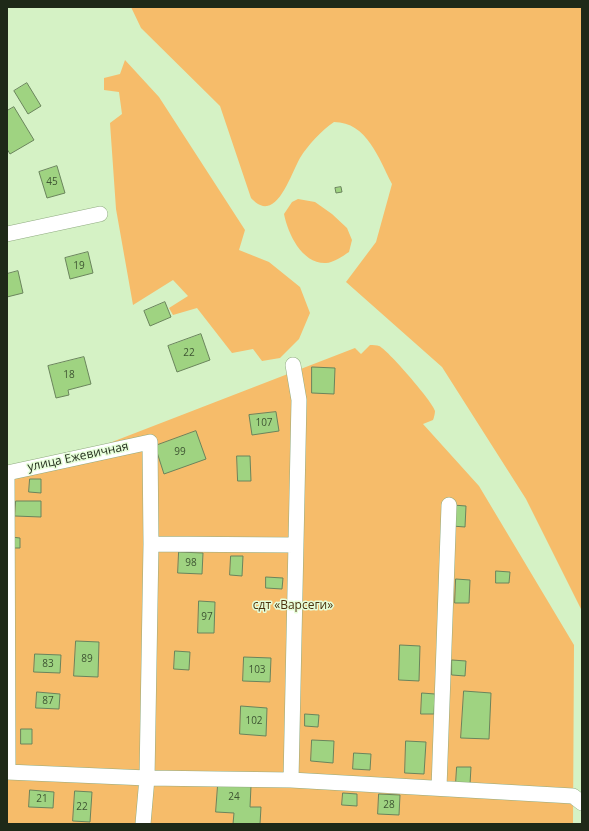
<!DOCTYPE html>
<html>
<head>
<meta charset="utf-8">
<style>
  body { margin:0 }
  #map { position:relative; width:589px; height:831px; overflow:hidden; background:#d5f2c5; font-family:"Open Sans",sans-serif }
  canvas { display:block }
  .frame { position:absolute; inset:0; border:8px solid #1e2918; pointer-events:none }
</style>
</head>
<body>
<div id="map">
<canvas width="589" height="831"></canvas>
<div class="frame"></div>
</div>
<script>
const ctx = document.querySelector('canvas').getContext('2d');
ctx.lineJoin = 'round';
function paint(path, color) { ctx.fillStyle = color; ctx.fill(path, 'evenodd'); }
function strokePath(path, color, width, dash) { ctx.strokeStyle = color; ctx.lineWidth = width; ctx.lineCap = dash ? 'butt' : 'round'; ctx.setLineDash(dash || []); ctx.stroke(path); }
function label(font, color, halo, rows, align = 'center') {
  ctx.font = font + ' "Open Sans",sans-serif'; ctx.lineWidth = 3; ctx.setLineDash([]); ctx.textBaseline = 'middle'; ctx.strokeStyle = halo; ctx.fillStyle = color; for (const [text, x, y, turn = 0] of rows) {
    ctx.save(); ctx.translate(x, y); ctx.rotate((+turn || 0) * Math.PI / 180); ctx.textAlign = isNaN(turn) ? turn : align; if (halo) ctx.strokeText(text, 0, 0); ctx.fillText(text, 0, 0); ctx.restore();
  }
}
paint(new Path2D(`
  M131,7h451v604l-56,-112 -84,-132 -96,-85 30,-40 16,-58c-13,-25 -25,-62 -58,-62 -13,9 -26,23 -34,36 -7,12 -18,46 -33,48 -7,1 -12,-4 -16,-8l-31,-92 -79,-78z
  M125,60l34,37 86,133 -6,20 30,12 31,25 10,26 -11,26 -19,19 -18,3 -9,-12 -21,4 -35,-45 -24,7 -4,-7 19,-12 -15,-16 -40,25 -17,-96 -6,-86 12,-9 -3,-22 -15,-2v-12l16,-4z
  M298,199l17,3 17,12 15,14 5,12 -3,12c-6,4 -16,11 -23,11 -24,1 -38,-29 -42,-49l8,-12z
  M370,345c3,0 7,0 9,1 7,2 55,57 56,65 0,2 -1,7 -2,9l-10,4 56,62 95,159 -1,179h-566v-357l92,-20 256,-99 6,6z`), '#f6bc6a');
const building = new Path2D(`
  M27,83l14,23 -13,8 -14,-23z
  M14,107l20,33 -24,14 -3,-5v-38z
  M57,166l8,27 -18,5 -8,-26z
  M341,187l1,5 -6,1 -1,-5z
  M88,252l5,21 -23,6 -5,-21z
  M18,271l5,22 -16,4v-23z
  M165,302l6,15 -21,9 -6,-15z
  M201,334l9,26 -33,12 -9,-26z
  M84,357l7,27 -23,6 1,5 -13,3 -8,-32z
  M312,367l23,1 -1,26 -22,-1z
  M276,412l3,19 -27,4 -3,-20z
  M196,431l10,28 -42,15 -9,-28z
  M237,456h13l1,25h-13z
  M30,479h11v14l-12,-1z
  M16,501h25v16l-26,-1z
  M453,505l13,1 -1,21 -13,-1z
  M11,537l9,1v10h-9z
  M179,552l24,1 -1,21 -24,-1z
  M231,556h12l-1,20 -12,-1z
  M496,571l14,1 -1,11h-13z
  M266,577l17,1 -1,11 -16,-1z
  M456,579l14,1 -1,23h-14z
  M199,601l16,1 -1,31h-16z
  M76,641l23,1 -1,35 -24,-1z
  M400,645l20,1 -1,35 -20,-1z
  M175,651l15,1 -1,18 -15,-1z
  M35,654l26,1 -1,18 -26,-1z
  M244,657l27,1 -1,24 -27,-1z
  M452,660l14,1 -1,15 -13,-1z
  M464,691l27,2 -2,46 -28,-1z
  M37,692l23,2 -1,15 -23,-1z
  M422,693l13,1 -1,20h-13z
  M241,706l26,2 -1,28 -26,-2z
  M305,714l14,1 -1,12 -13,-1z
  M21,729h11v15h-11z
  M312,740l22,1 -1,22 -22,-2z
  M406,741l20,1 -2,32 -19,-1z
  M354,753l17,1 -1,16 -17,-1z
  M457,767h14l-1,17 -14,-1z
  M218,785l33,1 -1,21h11l-1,17h-27l1,-11 -18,-1z
  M30,790l24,2 -1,16 -24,-1z
  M75,791l17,1 -2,30 -17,-1z
  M343,793l14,1v12l-15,-1z
  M379,794l21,1 -1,20 -21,-1z`);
paint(building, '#9fd381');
strokePath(building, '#6a845c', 1);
const minor = new Path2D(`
  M7,234l93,-20
  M7,473l143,-31 1,102 -4,234 144,2 8,-380 -6,-35
  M7,473l1,299
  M151,544l145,1
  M7,772l140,6 -4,46
  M291,780l282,16 9,7
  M439,788l10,-283`);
strokePath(minor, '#90ab81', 16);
strokePath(minor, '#fff', 15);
label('10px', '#3e5432', null, [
  ["45",52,182],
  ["19",79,266],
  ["22",189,353],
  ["18",69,375],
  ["107",264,423],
  ["99",180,452],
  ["98",191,563],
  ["97",207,617],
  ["89",87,659],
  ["83",48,664],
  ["103",257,670],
  ["87",48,701],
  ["102",254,721],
  ["24",234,797],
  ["21",42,799],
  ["28",389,805],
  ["22",82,807]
]);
label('12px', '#1e2918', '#e6fed9', [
  ["улица Ежевичная",78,457,-12]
]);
label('12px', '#4b330e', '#e6fed9', [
  ["сдт «Варсеги»",293,606]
]);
</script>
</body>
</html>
